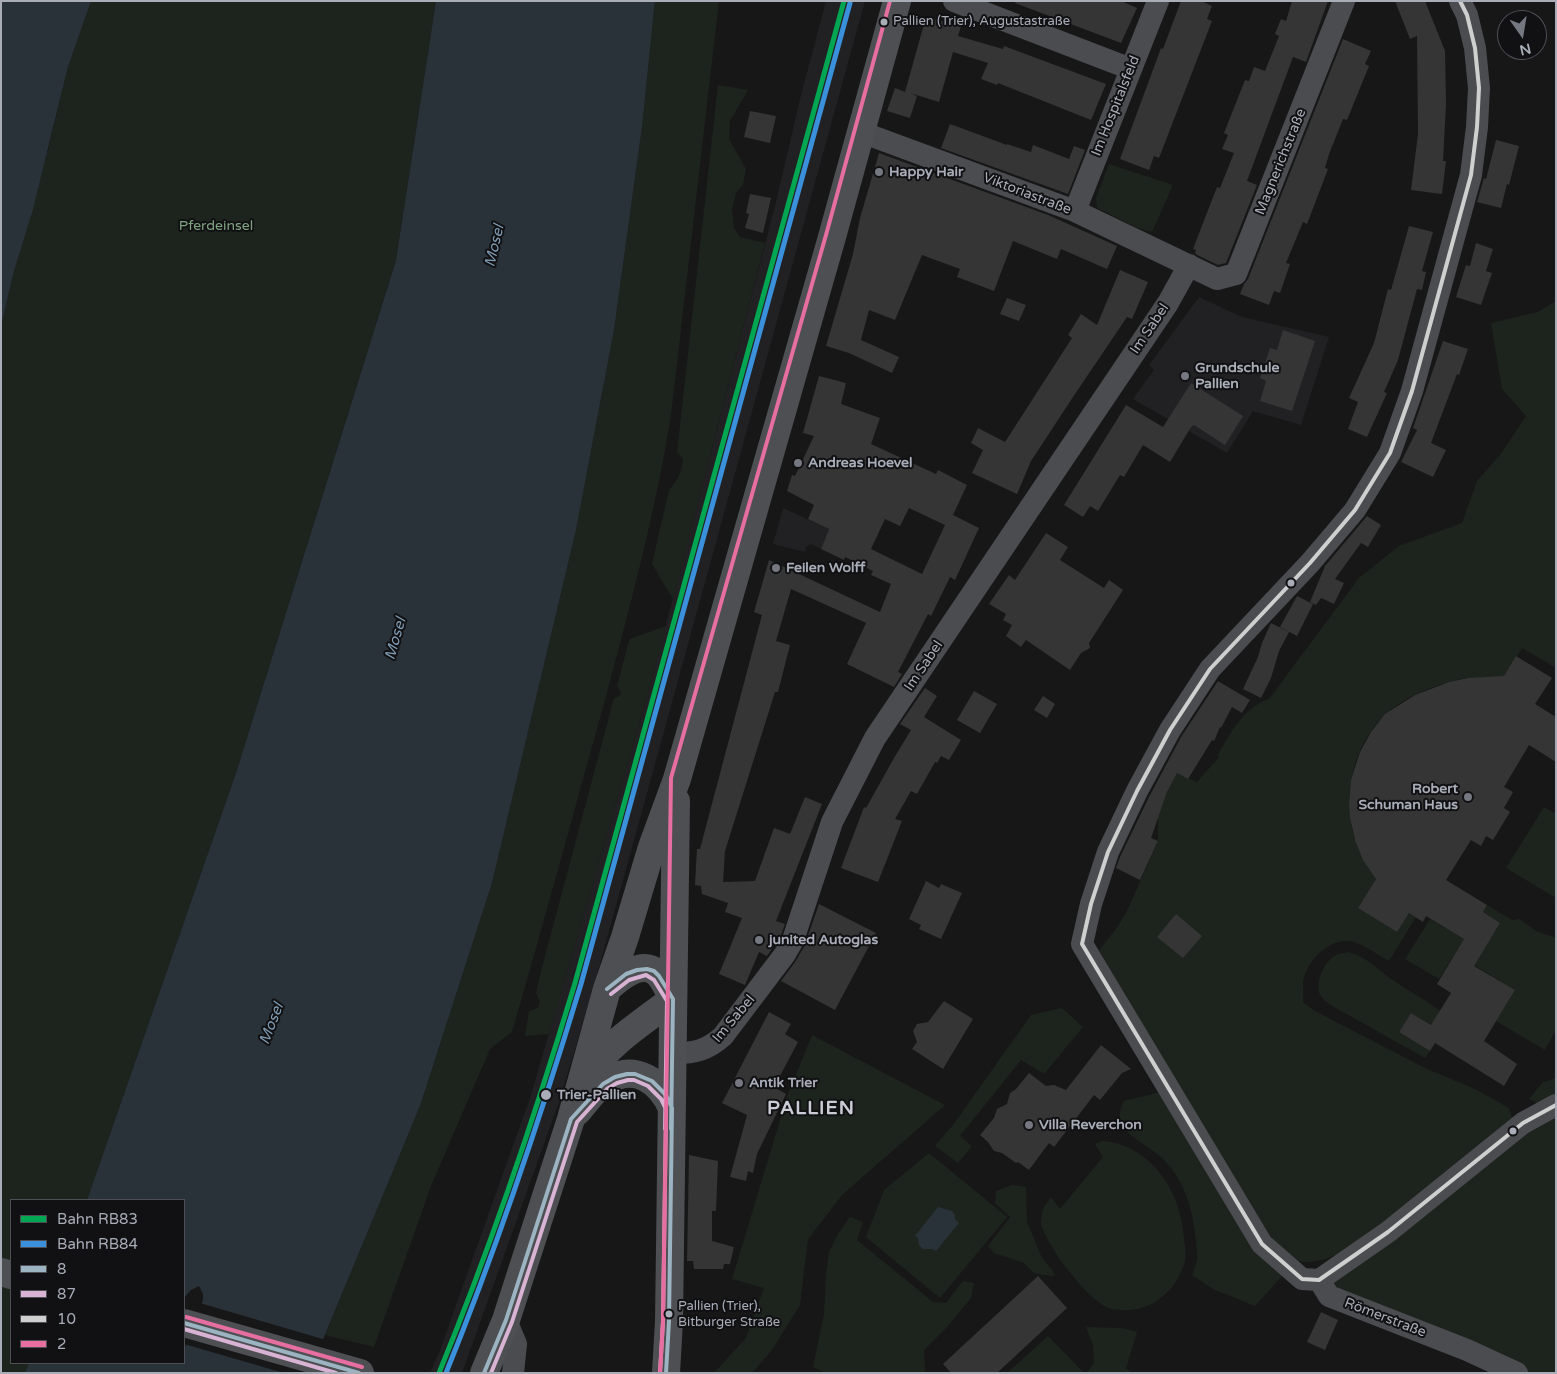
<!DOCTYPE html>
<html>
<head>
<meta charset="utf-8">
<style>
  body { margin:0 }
  #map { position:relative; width:1557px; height:1374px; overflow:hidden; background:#171717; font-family:"Varela Round",sans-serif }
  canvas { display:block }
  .frame { position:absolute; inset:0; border:2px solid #a8adb8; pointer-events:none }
  .legend { position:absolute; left:10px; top:1199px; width:175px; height:165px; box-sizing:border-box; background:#111113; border:1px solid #4d4f55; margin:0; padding:6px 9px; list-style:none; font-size:15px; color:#a8adb8 }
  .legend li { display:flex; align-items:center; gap:10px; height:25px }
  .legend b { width:25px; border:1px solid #4d4f55 }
  .north { position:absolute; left:1497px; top:10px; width:50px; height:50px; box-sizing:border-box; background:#111113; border:1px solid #4d4f55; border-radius:50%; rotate:167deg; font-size:14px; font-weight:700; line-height:20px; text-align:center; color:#a8adb8 }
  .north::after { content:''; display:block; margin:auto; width:18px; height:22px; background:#757880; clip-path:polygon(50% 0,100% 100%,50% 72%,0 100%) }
</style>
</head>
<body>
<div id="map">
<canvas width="1557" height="1374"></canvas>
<div class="frame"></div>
<ul class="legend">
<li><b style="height:6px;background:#00a651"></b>Bahn RB83</li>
<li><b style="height:6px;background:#3a90db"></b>Bahn RB84</li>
<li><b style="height:6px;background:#9cb3c2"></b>8</li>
<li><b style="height:6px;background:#d9b3d4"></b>87</li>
<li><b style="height:6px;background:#cfcfcf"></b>10</li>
<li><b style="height:6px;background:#e66ea1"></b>2</li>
</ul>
<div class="north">N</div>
</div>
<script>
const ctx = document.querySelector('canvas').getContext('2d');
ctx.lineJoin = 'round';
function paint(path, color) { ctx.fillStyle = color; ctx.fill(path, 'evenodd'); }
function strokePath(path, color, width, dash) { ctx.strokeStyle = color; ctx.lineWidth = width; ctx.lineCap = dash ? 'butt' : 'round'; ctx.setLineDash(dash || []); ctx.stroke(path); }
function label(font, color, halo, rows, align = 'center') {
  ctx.font = font + ' "Varela Round",sans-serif'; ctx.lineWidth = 4; ctx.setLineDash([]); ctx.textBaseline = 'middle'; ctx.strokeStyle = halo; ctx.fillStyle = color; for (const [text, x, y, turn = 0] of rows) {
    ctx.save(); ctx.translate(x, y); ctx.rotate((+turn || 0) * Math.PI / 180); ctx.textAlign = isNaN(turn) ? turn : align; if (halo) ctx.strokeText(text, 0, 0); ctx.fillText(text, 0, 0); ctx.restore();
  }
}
paint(new Path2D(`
  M826,1h39l-273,992 -33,109 -97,271h-32l10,-23 91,-255 119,-409 125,-480 26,-111z
  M1199,297l43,20 87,20 -28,88 -48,-14 -26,42 -94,-54 21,-29 -5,-5z
  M783,508l46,21 -8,20 -10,-5 -5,3 -1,5 -32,-8z`), '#212123');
paint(new Path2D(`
  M91,1h345l-40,258 -160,514 -149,427h-76v163h18l-4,10h-24v-1047l13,-55 35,-125 19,-79z
  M655,1h64l-48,414c-15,96 -41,191 -66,285 -31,111 -61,222 -93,332l-22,17 -59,137 -57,161 -49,-12 95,-229 72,-223 84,-353 38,-200 28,-203z
  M718,85l30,5 -18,31 -1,18 17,30 -3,16 -7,8 -4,16 2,19 6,9 25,6 -92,356 -21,-35 17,-74c8,-9 13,-18 14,-31l-6,-7z
  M1109,164l64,21 -21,47 -14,-4 -41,-20 -1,-10z
  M1556,301v367l-34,-20 -99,153 -65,107 39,23 12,-18 7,4 -27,44c-11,-6 -23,-15 -35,-19 -22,-6 -45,16 -50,36 -2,7 0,16 -1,24l10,8 114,59 48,20 34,19 3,10 -2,7 -164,126c-16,7 -40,17 -57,6 -6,-3 -10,-10 -14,-14l-79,-128 -97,-165 17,-21 10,-16 32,-71v-25l9,-25 9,-18 1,-1 20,9 22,-25 -1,-2c12,-22 25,-47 51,-56l90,-121 40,-32 63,-23 15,-42 23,-26 26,-39 -24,-27 -11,-66 47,-11zM1468,678l-113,162c-13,-42 -3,-94 30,-125 19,-19 57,-33 83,-37z
  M666,626l-16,60 -101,348 -24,2 4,-25 9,-3 2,-7 -4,-8 5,-22 73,-273 5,-2 2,-3 -4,-7 11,-42 2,-5z
  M1544,807l12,7v84l-50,-30z
  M1487,905l25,15 7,-1 19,13 18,6v92l-11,20 -49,-29 19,-31 -41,-25 26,-42 -17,-11z
  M1430,919l34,20 -25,40 -34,-20z
  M1348,952c20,5 32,20 49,31 15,10 31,19 46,29l-12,13 -20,-12 -12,19 31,19 -5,7 -93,-52c-5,-4 -11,-7 -13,-14 -3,-13 6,-31 17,-37 4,-2 8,-2 12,-3z
  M1062,1008l21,19 -39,47 -23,-14 -61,76 12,10 -14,17 -23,-17 18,-21 78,-110z
  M812,1035l133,70 -102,89 -35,45 -8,66 -28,45 -20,23h-38l32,-35 18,-50 -32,-9 56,-185z
  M1556,1078v19l-15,8 -12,-6 14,-17z
  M1160,1092l122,184 -27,30 -42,-17 -21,-14c2,-5 4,-10 5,-15 1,-5 -1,-13 -1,-19 -3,-33 -13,-67 -40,-88 -9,-7 -31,-19 -35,-30 -3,-7 0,-16 3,-22z
  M1556,1105v268h-39l-198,-93z
  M1102,1141c49,3 80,52 82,98 1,7 2,16 1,22 -7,26 -29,48 -56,49 -8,0 -16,0 -23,-3 -18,-10 -32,-30 -45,-46 -4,-6 -19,-30 -20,-37 0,-3 1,-11 2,-15 2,-4 6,-9 8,-12l9,12 43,-52 -8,-13z
  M929,1153l78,64 -67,81 -74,-61 18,-47z
  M1012,1185l14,2 1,35 15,36 10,12 3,6 -12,-1 -9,-2 -10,-10 -30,-10 -6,-7 22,-29 -15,-14 1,-12z
  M850,1217l13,5 -6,18 76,62 13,1 17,-22 11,2 -3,15 -24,29 -23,23 1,23h-99l-13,-6 11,-53 2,-40 3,-22 9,-18z
  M1086,1327l35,1 16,4 -11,36 6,5h-45l7,-10 -1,-18z
  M1048,1336l36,37h-77z`), '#1d241e');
paint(new Path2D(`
  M1,1h90l-23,66 -35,142 -19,62 -13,55z
  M436,1h219l-13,126 -28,203 -38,200 -84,353 -72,223 -111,267h-284l4,-10h155v-13l19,-50v-6l-4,-8 -8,4 -7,8v-98h-97l149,-427 160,-513z
  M938,1207l14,4 3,4v4l4,4 -23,28 -4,-2h-9l-4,-4 -1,-7 -3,-2z`), '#2a3239');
paint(new Path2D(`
  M200,1303l126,37 -14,33h-28l-100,-29z`), '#171717');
paint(new Path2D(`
  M1016,1h105l16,7 -16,35 -106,-40z
  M1181,1h20l11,5 -5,13 5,2 -53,137 -5,-2 -5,14 -29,-11 41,-111 2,1z
  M1292,1h36l-22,61 -13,-5 -46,124 10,4 -31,78 -8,2 -21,-10 -2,-2 1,-3 -3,-1 24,-62 3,1 14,-35 -12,-4 6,-14 -4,-2 21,-53 4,1 5,-14 11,4 14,-35 -4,-2 6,-15 5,2z
  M1395,1h30l20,50 1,53 -3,57h3l-4,33 -31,-4 7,-56 -1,-98 -7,3z
  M926,17l35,9 -3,10 45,13 1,-3 102,38 -15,36 -93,-37 -1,2 -16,-6 7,-16 -35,-11 -14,50 -29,-9 7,3 -7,22 -23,-7 8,-23 10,4z
  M1343,39l28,12 -6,13 4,2 -22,54 -4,-1 -14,35 -4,14 3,1 -21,55 -4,-2 -17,41 4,1 -10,29 -6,-2 -5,14 -29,-11 4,-10 4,-5z
  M750,111l26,5 -6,27 -26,-6z
  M950,124l57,21v-1l24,8 2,-7 36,14 5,-13 11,4 -17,44 -127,-46z
  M1496,140l23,6 -10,39 -2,-1 -6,24 -24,-6 7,-24 2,1z
  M879,153l169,62 69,31 -10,23 -46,-20 -4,10 -44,-18 -19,50 -37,-14 3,-8 -38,-14 -27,65 -26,-10 -8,30 38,17 -7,16 -43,-20 -23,-7 27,-92 7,-36z
  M750,194l21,4 -8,35 -18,-5 4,-14 -3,-1z
  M1409,226l24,6 -11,39 4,1 -4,18 -5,-1 -19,71 -14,32 3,1 -20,44 -19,-8 10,-27 -9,-4 25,-55 14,-54 3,1z
  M1476,243l17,6 -7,22 6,2 -11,32 -25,-8 10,-32 4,1z
  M1120,270l28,12 -16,37 -5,-2 -54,80 -42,64 -14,33 -45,-21 11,-23 -12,-7 7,-15 27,14 67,-104 -4,-3 13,-21 16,11z
  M1007,298l19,7 -7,16 -19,-7z
  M1283,330l32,11 -23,70 -32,-10 6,-20 -6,-3 10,-30 7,2z
  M1443,341l25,8 -9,26 -2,-1 -26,69 15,7 -13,27 -32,-15 16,-32 -4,-2z
  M819,376l27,7 -5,21 39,14 -9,26 65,30 2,-4 29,15 -14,30 26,13 -24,52 -5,-3 -19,39 -3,-2 -30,58 4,2 -8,13 -47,-23 19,-41 -75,-34 -15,52 14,4 -12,47h-3l-50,159 -2,31 32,-1 19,-53 16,6 15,-37 17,7 -46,117 9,3 -4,11 -14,21 -8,-4 -14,33 -26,-11 23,-56 -17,-6 3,-9 -26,-9 -1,-8 -6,-1 2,-36h3l62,-234 -8,-3 15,-52 111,52 11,-28 -20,-9 2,-4 -28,-14 -1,3 -23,-11 8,-20 -21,-10 6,-14 -27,-14 5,-16 3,1 19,-40 -11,-3zM909,508l36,17 -23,49 -51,-25 14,-30 15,7z
  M1191,383l52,33 -18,29 -31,-20 -3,2 -21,35 -27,-17 -19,32 -4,-2 -22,36 -8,-5 -7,11 -19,-12 62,-100 37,22z
  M1367,516l14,9 -13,22 -7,-4 -26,36 9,4 -10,21 -13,-6 -5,7 -6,-3 15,-36z
  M1046,533l22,14 -8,13 44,28 5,-8 14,10 -34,53 1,5 -9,5 -11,17 -44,-30 -5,7 -15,-11 6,-11 -9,-5 3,-6 -17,-10 20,-29 6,5z
  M1297,596l16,8 -16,32 -17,-9z
  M1271,623l18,9 -10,19 -8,27 -10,20 -18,-9 15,-32 4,-14z
  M1516,656l36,22 -17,26 21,13v45l-27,-17 -25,42 9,5 -9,16 6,4 -17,28 -7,-4 -5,10 -10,-6 -25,40 41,25 -4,7 17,11 -26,43 41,24 -31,51 33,23 -13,22 -69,-43 -5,8 -31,-19 12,-19 20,12 20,-32 -14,-9 27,-45 -38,-23 -3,6 -14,-9 -12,19 -39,-24 18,-29 -13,-19 -8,-20 -5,-22 -1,-14 2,-24 9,-28 11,-20 14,-18 30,-19 34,-13 19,-4 36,-2z
  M1218,681l32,19 -8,13 -10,-6 -11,21 -1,-1 -6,14 -2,-1 -24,39 -11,-6 -10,19 -16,46 7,3 -18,39 -24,-12 4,-11 29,-60 32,-60z
  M925,688l12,8 -13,21 37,23 -12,20 -8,-4 -4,7 -2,-1 -18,32 -6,-3 -16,28 7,2 -24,61 -37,-14 23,-61 2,1 28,-50 17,-28 -11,-6z
  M974,691l23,13 -17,29 -23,-13z
  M1043,696l12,8 -8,14 -13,-8z
  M926,881l13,7 2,-4 21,9 -21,46 -22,-10 2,-4 -12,-6z
  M819,904l57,29 -41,77 -54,-29 14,-19 9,-15z
  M1176,914l26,22 -19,22 -26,-21z
  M944,1001l29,18 -30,50 -31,-20 5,-7 -4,-11 4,-7 11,-2z
  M769,1012l22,12 -6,10 13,8 -24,45 12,7 -29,60 -4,19 -5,-2 -2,10 -16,-4 17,-62 -25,-12z
  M1101,1045l30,24 -9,4 -22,27 -6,-5 -40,52 -5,-4 -20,27 -11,-8 -2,1 -14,-10 -8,-2 -6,-9 -8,-7 14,-17 3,-9 10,-5 3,-11 6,-4 13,-16 17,13 8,-1 12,5z
  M689,1155l29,6 -2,50h-4v30l22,6 -4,17h-6l-1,5h-29l-1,-8h-6z
  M1038,1276l29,32 -70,65h-46l-8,-9z
  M1321,1312l17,8 -13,30 -18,-8z`), '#353536');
strokePath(new Path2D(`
  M954,1l177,68
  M861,132l214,79 142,68 19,-5 108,-273
  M1075,211l83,-210
  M672,1053c21,1 36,-3 51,-17l62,-82 8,-14 39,-118 43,-84 293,-435 21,-38
  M1319,1280l-17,-1 -40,-35 -180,-300 9,-40 17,-52 29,-61 33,-61 40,-61 100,-106 45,-53 35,-57 22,-62 59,-216 6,-48 2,-39 -4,-40 -8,-33 -7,-14
  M1319,1280l69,-48 135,-109 33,-18
  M1319,1280l10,16 138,54 50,23
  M506,1320l10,24 -3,29`), '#4b4c50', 22);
strokePath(new Path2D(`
  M607,989c11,-10 33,-29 49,-17 8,6 12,18 17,27
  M588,1074c22,-32 55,-52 85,-75
  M577,1112c9,-10 18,-24 30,-31 28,-18 53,0 65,27
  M1,1272l10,3
  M184,1323l176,50
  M484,1373l22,-53 65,-201 36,-130 18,-52 27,-90 25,-68 155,-542 65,-236
  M666,1373l3,-52 7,-520`), '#4d4f52', 28);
strokePath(new Path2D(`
  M607,989l19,-15 11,-4 10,-1 7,2 5,5 14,23 -2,130
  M184,1323l175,50
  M484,1373l22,-53 65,-201 32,-35 12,-7 12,-3h8l17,7 14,14 6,13 -3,213 -3,52`), '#9cb3c2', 4);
strokePath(new Path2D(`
  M611,994l18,-14 17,-5 8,5 13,21 -2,128
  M184,1329l152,44
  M491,1373l21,-51 65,-200 30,-33 10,-6 11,-3h6l14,6 13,13 5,10 -3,212 -3,52`), '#d9b3d4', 4);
strokePath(new Path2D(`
  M1319,1280l-17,-1 -40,-35 -180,-300 9,-40 17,-52 29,-61 33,-61 40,-61 100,-106 45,-53 35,-57 22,-62 59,-216 6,-48 2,-39 -4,-40 -8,-33 -7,-14
  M1319,1280l69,-48 135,-109 33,-18`), '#cfcfcf', 4);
strokePath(new Path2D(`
  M186,1317l176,50
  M660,1373l3,-52 8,-543 155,-543 64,-234`), '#e66ea1', 4);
strokePath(new Path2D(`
  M439,1373c53,-129 96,-257 136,-390l269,-982`), '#00a651', 5);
strokePath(new Path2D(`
  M446,1373c52,-128 95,-257 135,-389l269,-981`), '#3a90db', 5);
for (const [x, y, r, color] of [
  [884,22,4.5,"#a8adb8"],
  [879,172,5,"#757880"],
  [1185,376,5,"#757880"],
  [798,463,5,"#757880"],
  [776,568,5,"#757880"],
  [1291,583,4.5,"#a8adb8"],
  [1468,797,5,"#757880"],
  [759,940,5,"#757880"],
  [739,1083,5,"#757880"],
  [546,1095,6,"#a8adb8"],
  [1029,1125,5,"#757880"],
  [1513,1131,4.5,"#a8adb8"],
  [669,1314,4.5,"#a8adb8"]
]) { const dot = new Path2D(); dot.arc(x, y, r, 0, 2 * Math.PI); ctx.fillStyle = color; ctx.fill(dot); strokePath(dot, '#111113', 2); }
label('13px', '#a8adb8', '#111113', [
  ["Pallien (Trier), Augustastraße",893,22],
  ["Pallien (Trier),",678,1307],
  ["Bitburger Straße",678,1323]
], 'left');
label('14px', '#a8adb8', '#111113', [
  ["Im Hospitalsfeld",1116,106,-68],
  ["Magnerichstraße",1281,162,-68],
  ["Viktoriastraße",1027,194,21],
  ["Im Sabel",1150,329,-56],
  ["Im Sabel",924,666,-56],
  ["Im Sabel",734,1019,-50],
  ["Römerstraße",1385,1318,21]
]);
label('bold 14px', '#a8adb8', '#111113', [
  ["Happy Hair",889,172],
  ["Grundschule",1195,368],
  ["Pallien",1195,384],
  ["Andreas Hoevel",808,463],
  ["Feilen Wolff",786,568],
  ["Robert",1458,789,"right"],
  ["Schuman Haus",1458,805,"right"],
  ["junited Autoglas",769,940],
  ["Antik Trier",749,1083],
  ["Villa Reverchon",1039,1125]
], 'left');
label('14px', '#7fa381', '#111113', [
  ["Pferdeinsel",216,226]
]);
label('bold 14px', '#a8adb8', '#111113', [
  ["Trier-Pallien",557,1095]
], 'left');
label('italic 15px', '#7f9bb3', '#111113', [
  ["Mosel",495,246,-77],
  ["Mosel",396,639,-74],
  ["Mosel",272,1024,-69]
]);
ctx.letterSpacing = '1px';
label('bold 19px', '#c9ccd4', '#111113', [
  ["PALLIEN",811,1109]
]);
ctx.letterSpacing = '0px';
</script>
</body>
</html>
